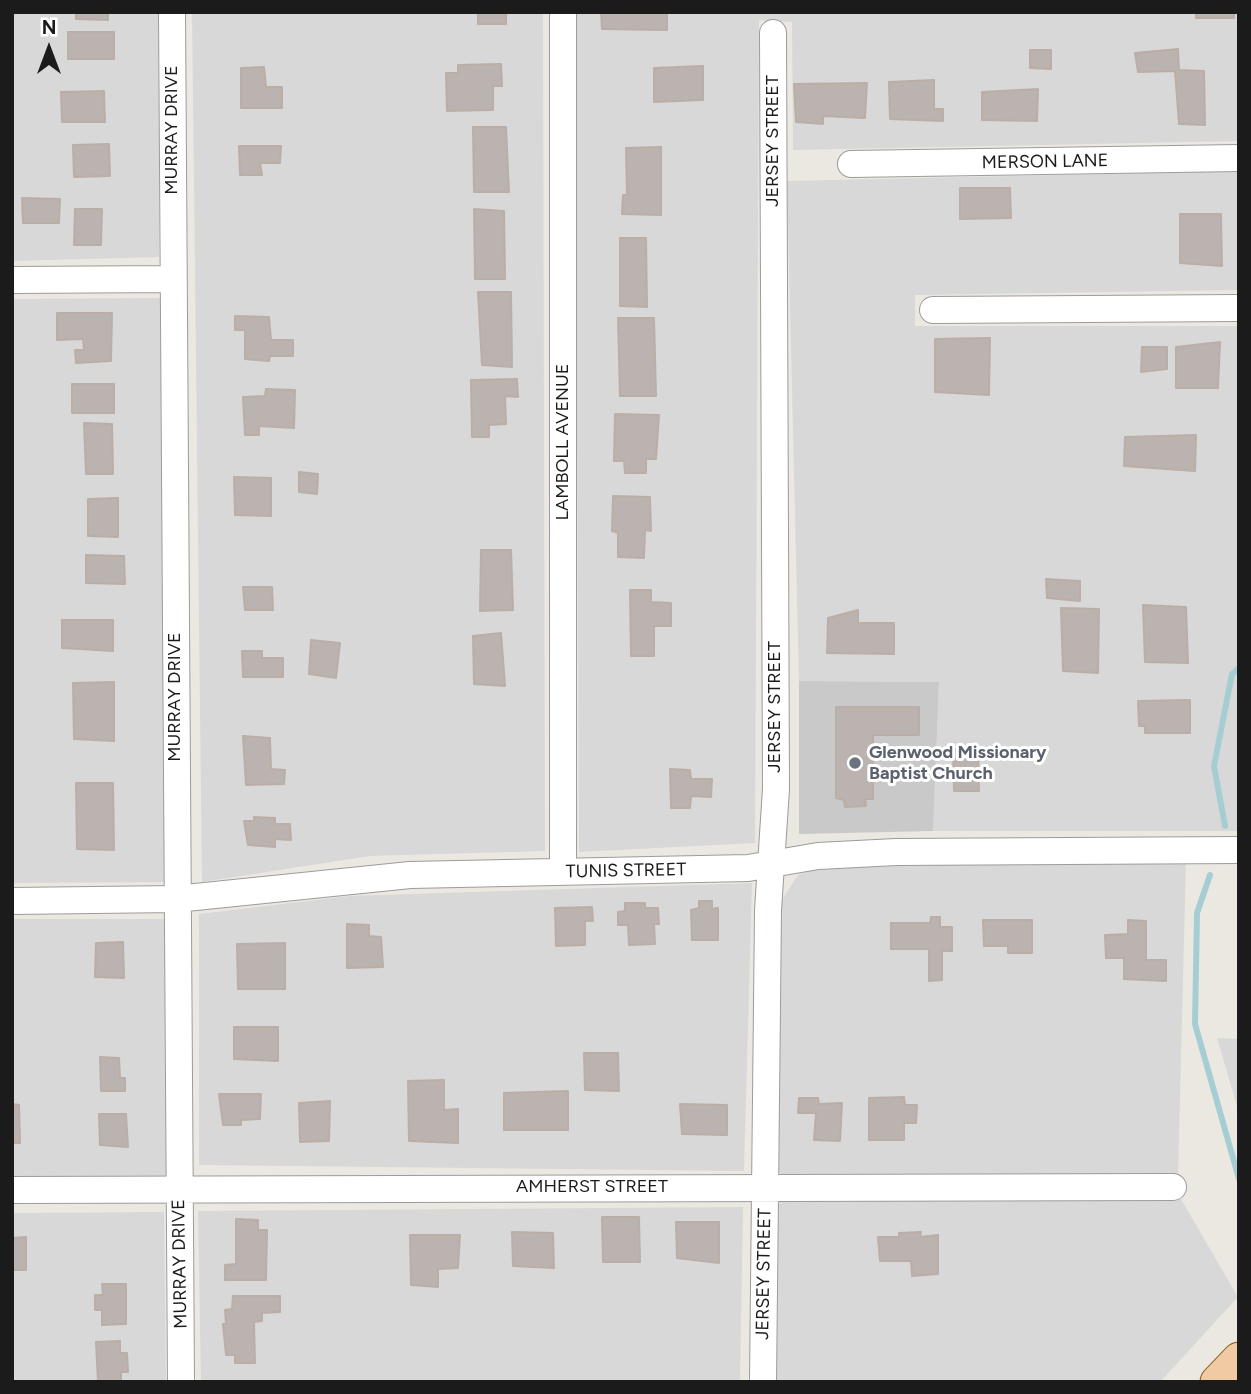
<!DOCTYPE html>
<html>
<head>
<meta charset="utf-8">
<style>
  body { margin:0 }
  #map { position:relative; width:1251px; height:1394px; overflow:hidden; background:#ebe8e2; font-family:Figtree,sans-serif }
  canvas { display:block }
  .frame { position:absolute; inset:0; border:14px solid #1b1b1b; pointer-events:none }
  .north { position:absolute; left:14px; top:14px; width:70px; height:70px; -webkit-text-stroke:5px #fff; paint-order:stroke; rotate:0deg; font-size:19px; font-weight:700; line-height:28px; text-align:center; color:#1b1b1b }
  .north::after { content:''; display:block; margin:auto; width:24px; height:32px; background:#1b1b1b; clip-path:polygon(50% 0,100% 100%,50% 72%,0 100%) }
</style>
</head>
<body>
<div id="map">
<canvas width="1251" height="1394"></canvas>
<div class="frame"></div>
<div class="north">N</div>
</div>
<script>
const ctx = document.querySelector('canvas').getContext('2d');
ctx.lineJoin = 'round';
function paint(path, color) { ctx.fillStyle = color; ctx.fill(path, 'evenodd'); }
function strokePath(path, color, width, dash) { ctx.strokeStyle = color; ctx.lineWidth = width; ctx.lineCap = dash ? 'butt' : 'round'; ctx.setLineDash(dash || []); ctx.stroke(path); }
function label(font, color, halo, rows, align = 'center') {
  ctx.font = font + ' Figtree,sans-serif'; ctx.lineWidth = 6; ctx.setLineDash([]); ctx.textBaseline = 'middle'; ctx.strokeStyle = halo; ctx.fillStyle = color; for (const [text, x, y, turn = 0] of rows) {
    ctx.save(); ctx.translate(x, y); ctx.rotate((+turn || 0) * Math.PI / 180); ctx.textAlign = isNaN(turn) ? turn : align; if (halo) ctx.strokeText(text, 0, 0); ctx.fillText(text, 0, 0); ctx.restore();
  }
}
paint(new Path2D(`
  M12,12h147v245l-147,4z
  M192,12h351l2,839 -175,5 -168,26z
  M575,12h664v129l-446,9 -1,-128 -33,-2 -4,823 -176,9z
  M1239,171v119l-324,5v31h324v505h-306l6,-149 -140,-1 -12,-500z
  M162,298l3,584 -153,1v-584z
  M1186,860l-8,317 -390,5 -13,-15 2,-260 21,-32 21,-8z
  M752,883l-8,288 -545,-6v-251l150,-18z
  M12,919h156l-1,258h-155z
  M1217,1038l22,1v74z
  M1178,1194l60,103 -78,85h-387l2,-175 13,-12z
  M743,1207l-3,175h-539l-3,-171z
  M164,1212l2,170h-154v-169z`), '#d9d8d8');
paint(new Path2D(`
  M799,681l140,1 -6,149 -134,3z`), '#c9c9c9');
strokePath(new Path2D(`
  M1225,826l-11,-60 18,-92 7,-6
  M1210,875l-13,38 -2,111 44,155`), '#a7cdd4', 6);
const building = new Path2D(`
  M76,12h32v8l-32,-1z
  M478,12h28v12h-28z
  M601,12h66v18l-65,-1z
  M1196,12h38v6h-38z
  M68,32h46v27h-46z
  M1178,49l1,21 25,1 1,54 -26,-1 -4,-53 -37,1 -3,-19z
  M1030,50h21v19l-21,-1z
  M501,64l1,22h-9v24l-46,1 -1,-38h12v-8z
  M703,66v34l-49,2v-34z
  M264,67l2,20h16v21h-41v-40z
  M934,80v29h9v12l-53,-2 -1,-37z
  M867,83l-2,35 -42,-2v8l-27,-2 -2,-38z
  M1038,89l-1,32 -55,-1v-28z
  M104,91l1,31h-43l-1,-30z
  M473,127h33l3,65h-35z
  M109,144l1,32 -36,1 -1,-32z
  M239,146h42l-1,17h-20l2,12h-22z
  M661,147v68l-39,-1 1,-19h4l-1,-47z
  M960,188h50l1,30 -51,1z
  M22,198l38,1 -1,24h-36z
  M75,209h27l-1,36h-27z
  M474,209l30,2 1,68h-30z
  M1180,214h41l1,52 -42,-3z
  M620,238h26l1,69 -27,-1z
  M478,292h33l1,75 -30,-2z
  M57,313h55l-1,48 -35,2 -1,-13h9l-1,-11 -26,1z
  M235,316l34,1 2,23h22v16h-23l-1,5 -24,-2v-29h-10z
  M618,318h36l2,78h-36z
  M990,338l-1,57 -54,-3v-53z
  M1220,342l-2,46h-42v-41z
  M1142,347h25v22l-26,3z
  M517,379l1,18 -13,-1 1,28 -17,1v12h-17l-1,-57z
  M72,384h42v29h-42z
  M266,389l29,1 -1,38 -35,-2v9h-14l-2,-38 22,-1z
  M615,414l44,1 -3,44h-10v14h-21l-1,-12h-10z
  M84,423l28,1 1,50h-27z
  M1196,435l-1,36 -71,-5 1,-29z
  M299,472l19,2 -1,20 -18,-2z
  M234,477l37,1v38l-36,-1z
  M613,496l37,1 1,34 -6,-1 -1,28 -26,-1v-24l-6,-2z
  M118,498v39l-30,-1v-37z
  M481,550h30l2,60 -33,1z
  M86,555l38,1 1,28 -39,-1z
  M1046,579l34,2v20l-33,-3z
  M243,587h29l1,23h-28z
  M630,590h21v12l20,1v23h-17v30h-23z
  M1143,605l43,2 2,56 -43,-1z
  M1061,608l38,1 -1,64 -35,-2z
  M858,610v13h36v31l-67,-1 1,-35z
  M62,620h51v31l-51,-3z
  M501,633l4,53 -31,-2 -1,-48z
  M311,640l29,3 -4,35 -27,-4z
  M242,651h20v7h21v19h-40z
  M114,682v59l-40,-2 -1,-56z
  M1190,700v33h-45v-7h-6l-1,-25z
  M836,707h83v28h-46v64h-8l1,7 -21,1 -1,-7 -8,-2z
  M243,736l27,2 1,31 14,1 -1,14 -38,1z
  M953,749h25l1,42h-25z
  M670,769l20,1 1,9h21l-1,18 -20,-1 -1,12h-19z
  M76,783h37l1,67 -37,-1z
  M254,817l21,1v6h15l1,16 -16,-1v8l-27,-2 -4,-24h10z
  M699,901h13v8l6,-1v32h-26l-1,-30 8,-2z
  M625,903h20v5h13l1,16h-5l1,20 -26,1 -1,-20h-10v-13l7,-1z
  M592,907l1,14h-8v24l-29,1 -1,-38z
  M931,917h9v10h12v24h-10v29l-13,1v-32h-38v-26h39z
  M983,920h49v33h-24v-7h-24z
  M1128,920l18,1v39h20v21l-42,-2v-21h-18l-1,-23 23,-1z
  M347,924l22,1v11l12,1 2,30 -36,1z
  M123,942l1,36 -29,-1 1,-34z
  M285,943v46h-47l-1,-45z
  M234,1027h44v34l-44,-2z
  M584,1053h34l1,38 -34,-1z
  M100,1057l19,1 1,20h5v13h-24z
  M444,1080v30l14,-1v34l-49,-2 -1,-60z
  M568,1091v39h-64v-37z
  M219,1094h42l-1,25 -19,1v5h-18z
  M904,1097l1,8h12l-1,18h-12v17h-35v-42z
  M799,1098h19l1,6 23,-1 -2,38 -26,-1 2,-27h-18z
  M330,1101l-1,40 -29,1 -1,-39z
  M12,1104l7,1 1,38h-8z
  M680,1104l47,1v30l-45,-1z
  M99,1114h27l2,33 -28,-2z
  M602,1217h37l1,45h-37z
  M236,1219l22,1v10h9l-1,50h-41v-15l11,-1z
  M676,1222h43v41l-42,-5z
  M512,1232l41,1 1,35 -41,-2z
  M921,1232l-1,5 18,-2v39l-26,2 -1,-15h-31l-2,-24h21v-4z
  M410,1235h50l-2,33 -20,1v18l-27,-2z
  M26,1237v33h-14v-32z
  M102,1284h24v40l-24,1v-15h-7v-15h8z
  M233,1296h47v16l-18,1v8l-8,1 1,41h-20v-8h-9l-3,-31h3l-1,-14 7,-1z
  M120,1341v12h7l1,19h-7v10h-23l-2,-40z`);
paint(building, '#bbb3af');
strokePath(building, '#bbaea6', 2);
const minor = new Path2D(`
  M172,12l9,1370
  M563,12v860
  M851,164l388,-6
  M12,280l161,-1
  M933,310l306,-2
  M12,901l164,-2 234,-24 338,-7 70,-12 78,-4 343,-2
  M12,1190l1161,-3
  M763,1382l5,-472 8,-121 -3,-756`);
const major = new Path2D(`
  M1217,1382l22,-23`);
strokePath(minor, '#9c9c9c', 28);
strokePath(major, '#815612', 35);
strokePath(minor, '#fff', 26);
strokePath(major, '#efcaa3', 33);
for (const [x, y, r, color] of [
  [855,763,7,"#6b7280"]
]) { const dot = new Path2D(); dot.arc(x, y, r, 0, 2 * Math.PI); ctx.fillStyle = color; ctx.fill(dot); strokePath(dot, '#fff', 2.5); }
label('18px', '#1b1b1b', '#fff', [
  ["MURRAY DRIVE",172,130,-90],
  ["JERSEY STREET",773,141,-90],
  ["MERSON LANE",1045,162,-1],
  ["LAMBOLL AVENUE",563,442,-90],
  ["MURRAY DRIVE",175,697,-90],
  ["JERSEY STREET",775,707,-90],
  ["TUNIS STREET",626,871,-1],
  ["AMHERST STREET",592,1187],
  ["MURRAY DRIVE",180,1264,-91],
  ["JERSEY STREET",764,1274,-89]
]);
label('bold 18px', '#5b616d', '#fff', [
  ["Glenwood Missionary",869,753],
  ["Baptist Church",869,774]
], 'left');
</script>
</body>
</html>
